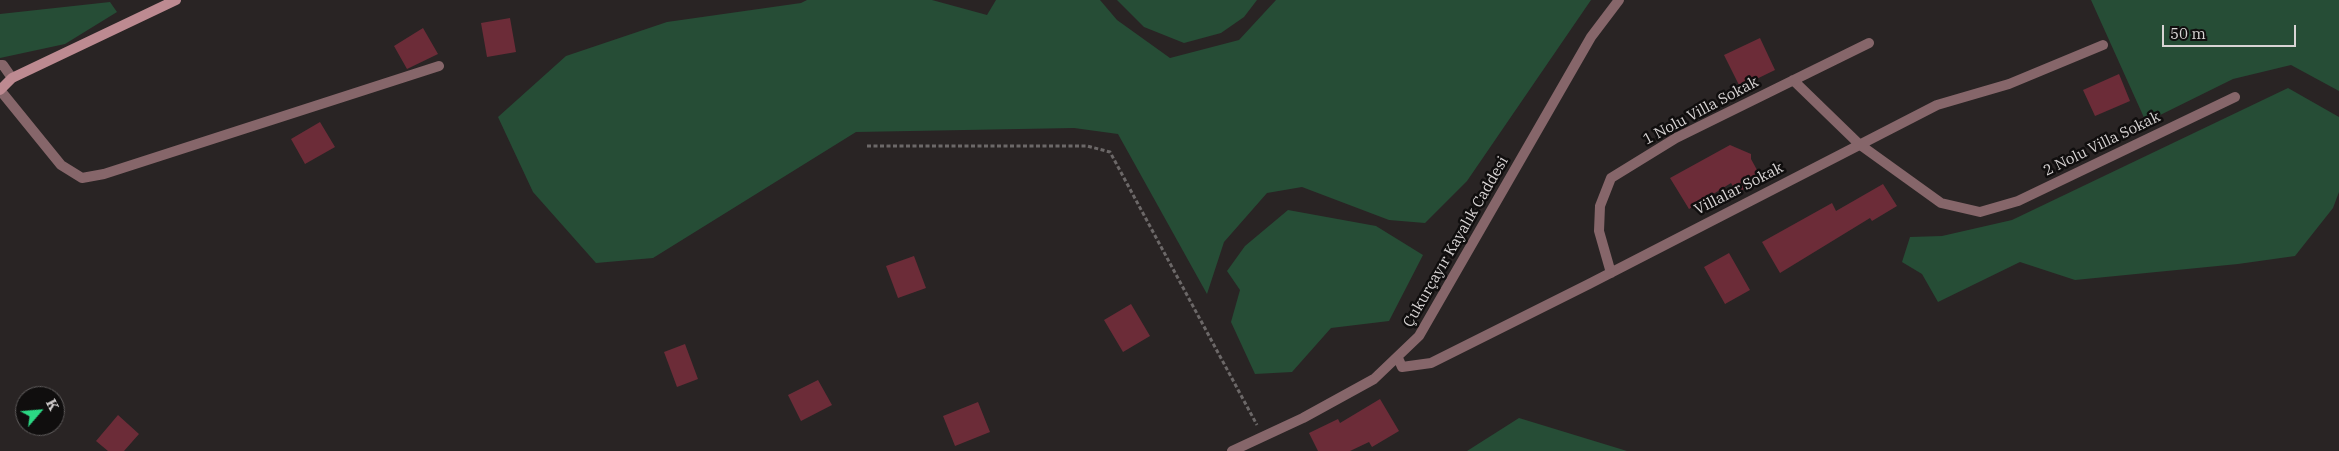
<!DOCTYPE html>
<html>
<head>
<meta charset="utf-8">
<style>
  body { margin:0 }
  #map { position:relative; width:2339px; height:451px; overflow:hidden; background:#292424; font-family:"IBM Plex Serif",serif }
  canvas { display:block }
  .north { position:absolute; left:15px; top:386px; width:50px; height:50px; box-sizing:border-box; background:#100e0e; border:1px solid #605d5d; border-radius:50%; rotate:63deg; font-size:14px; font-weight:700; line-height:20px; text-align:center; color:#d8d4d4 }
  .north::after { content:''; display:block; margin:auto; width:18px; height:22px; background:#2bd884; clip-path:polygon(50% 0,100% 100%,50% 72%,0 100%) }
  .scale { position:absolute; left:2162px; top:25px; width:134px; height:22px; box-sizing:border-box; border:2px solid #d8d4d4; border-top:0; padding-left:6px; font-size:15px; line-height:18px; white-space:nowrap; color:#d8d4d4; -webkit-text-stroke:4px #100e0e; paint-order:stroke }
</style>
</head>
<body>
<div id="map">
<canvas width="2339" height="451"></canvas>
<div class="north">K</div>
<div class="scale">50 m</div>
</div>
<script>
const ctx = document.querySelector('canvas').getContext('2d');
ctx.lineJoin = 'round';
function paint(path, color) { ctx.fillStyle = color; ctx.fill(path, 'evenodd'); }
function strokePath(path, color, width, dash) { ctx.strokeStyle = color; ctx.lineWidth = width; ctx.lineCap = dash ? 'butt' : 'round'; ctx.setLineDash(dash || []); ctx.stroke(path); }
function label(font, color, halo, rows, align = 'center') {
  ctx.font = font + ' "IBM Plex Serif",serif'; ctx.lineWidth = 5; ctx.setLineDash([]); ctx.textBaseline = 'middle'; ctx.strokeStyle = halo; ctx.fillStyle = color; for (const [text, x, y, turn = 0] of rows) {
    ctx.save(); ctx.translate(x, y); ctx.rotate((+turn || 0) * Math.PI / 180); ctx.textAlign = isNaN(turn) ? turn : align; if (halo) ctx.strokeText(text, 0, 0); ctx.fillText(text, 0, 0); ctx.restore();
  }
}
paint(new Path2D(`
  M807,0h125l55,15 9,-15h104l17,20 53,38 69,-18 37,-40h315l-124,181 -42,42 -36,-3 -87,-33 -35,6 -43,49 -17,52 -89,-160 -44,-6 -218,4 -203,126 -57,5 -63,-71 -35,-75 68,-61 101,-34 134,-19z
  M1117,0h140l-13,17 -23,16 -37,10 -40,-16z
  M2091,0h248v91l-48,-26 -58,14 -87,43z
  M110,2l7,10 -52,32 -65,14v-44z
  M2288,88l51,29v75l-6,16 -38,48 -57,8 -163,16 -55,-18 -82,40 -16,-28 -20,-12 8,-25 32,-1 70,-16z
  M1288,210l88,16 47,29 -34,66 -58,7 -39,44 -37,2 -24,-52 9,-32 -13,-19 18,-25z
  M1519,418l108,33h-160z`), '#264d36');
paint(new Path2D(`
  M510,18l6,34 -29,5 -6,-34z
  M423,28l15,26 -31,15 -13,-23z
  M1760,38l15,32 -35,17 -16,-32z
  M2119,74l11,27 -35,15 -12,-26z
  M320,122l15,25 -30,17 -14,-25z
  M1730,145l21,9v5l11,20 -25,14 -6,-10 -42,26 -19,-31z
  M1883,184l14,22 -25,15 -2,-3 -90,55 -18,-31 70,-39 4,8z
  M1729,253l21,37 -25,14 -21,-37z
  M914,256l12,32 -28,10 -12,-32z
  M1131,304l19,32 -27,16 -19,-32z
  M685,344l13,35 -21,8 -13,-35z
  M818,380l14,25 -31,16 -13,-26z
  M1380,399l19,32 -27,16 -3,-5 -19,9h-32l-9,-18 29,-14 2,4z
  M978,402l12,30 -35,14 -12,-30z
  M118,415l21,19 -15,17h-16l-12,-10z`), '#6c2c38');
strokePath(new Path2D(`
  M867,146h220l23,6 147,273`), '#6c6868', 3, [4, 2.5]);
strokePath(new Path2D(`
  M0,65h3l9,13
  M1793,80l66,64 82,59 39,9 38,-11 217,-104
  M0,90l61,75 21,13 22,-4 335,-108
  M1611,273l-12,-42 1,-25 11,-28 65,-40 193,-95
  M1398,358l4,9 29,-4 158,-79 348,-179 72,-21 94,-39
  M1232,451l71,-33 71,-39 45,-43 172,-299 28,-37`), '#86666a', 10);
strokePath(new Path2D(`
  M0,90l12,-12 164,-78`), '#bd8a91', 10);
label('15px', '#d8d4d4', '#100e0e', [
  ["1 Nolu Villa Sokak",1701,111,-28],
  ["2 Nolu Villa Sokak",2102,144,-26],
  ["Villalar Sokak",1739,189,-27],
  ["Çukurçayır Kayalık Caddesi",1456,242,-60]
]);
</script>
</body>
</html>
